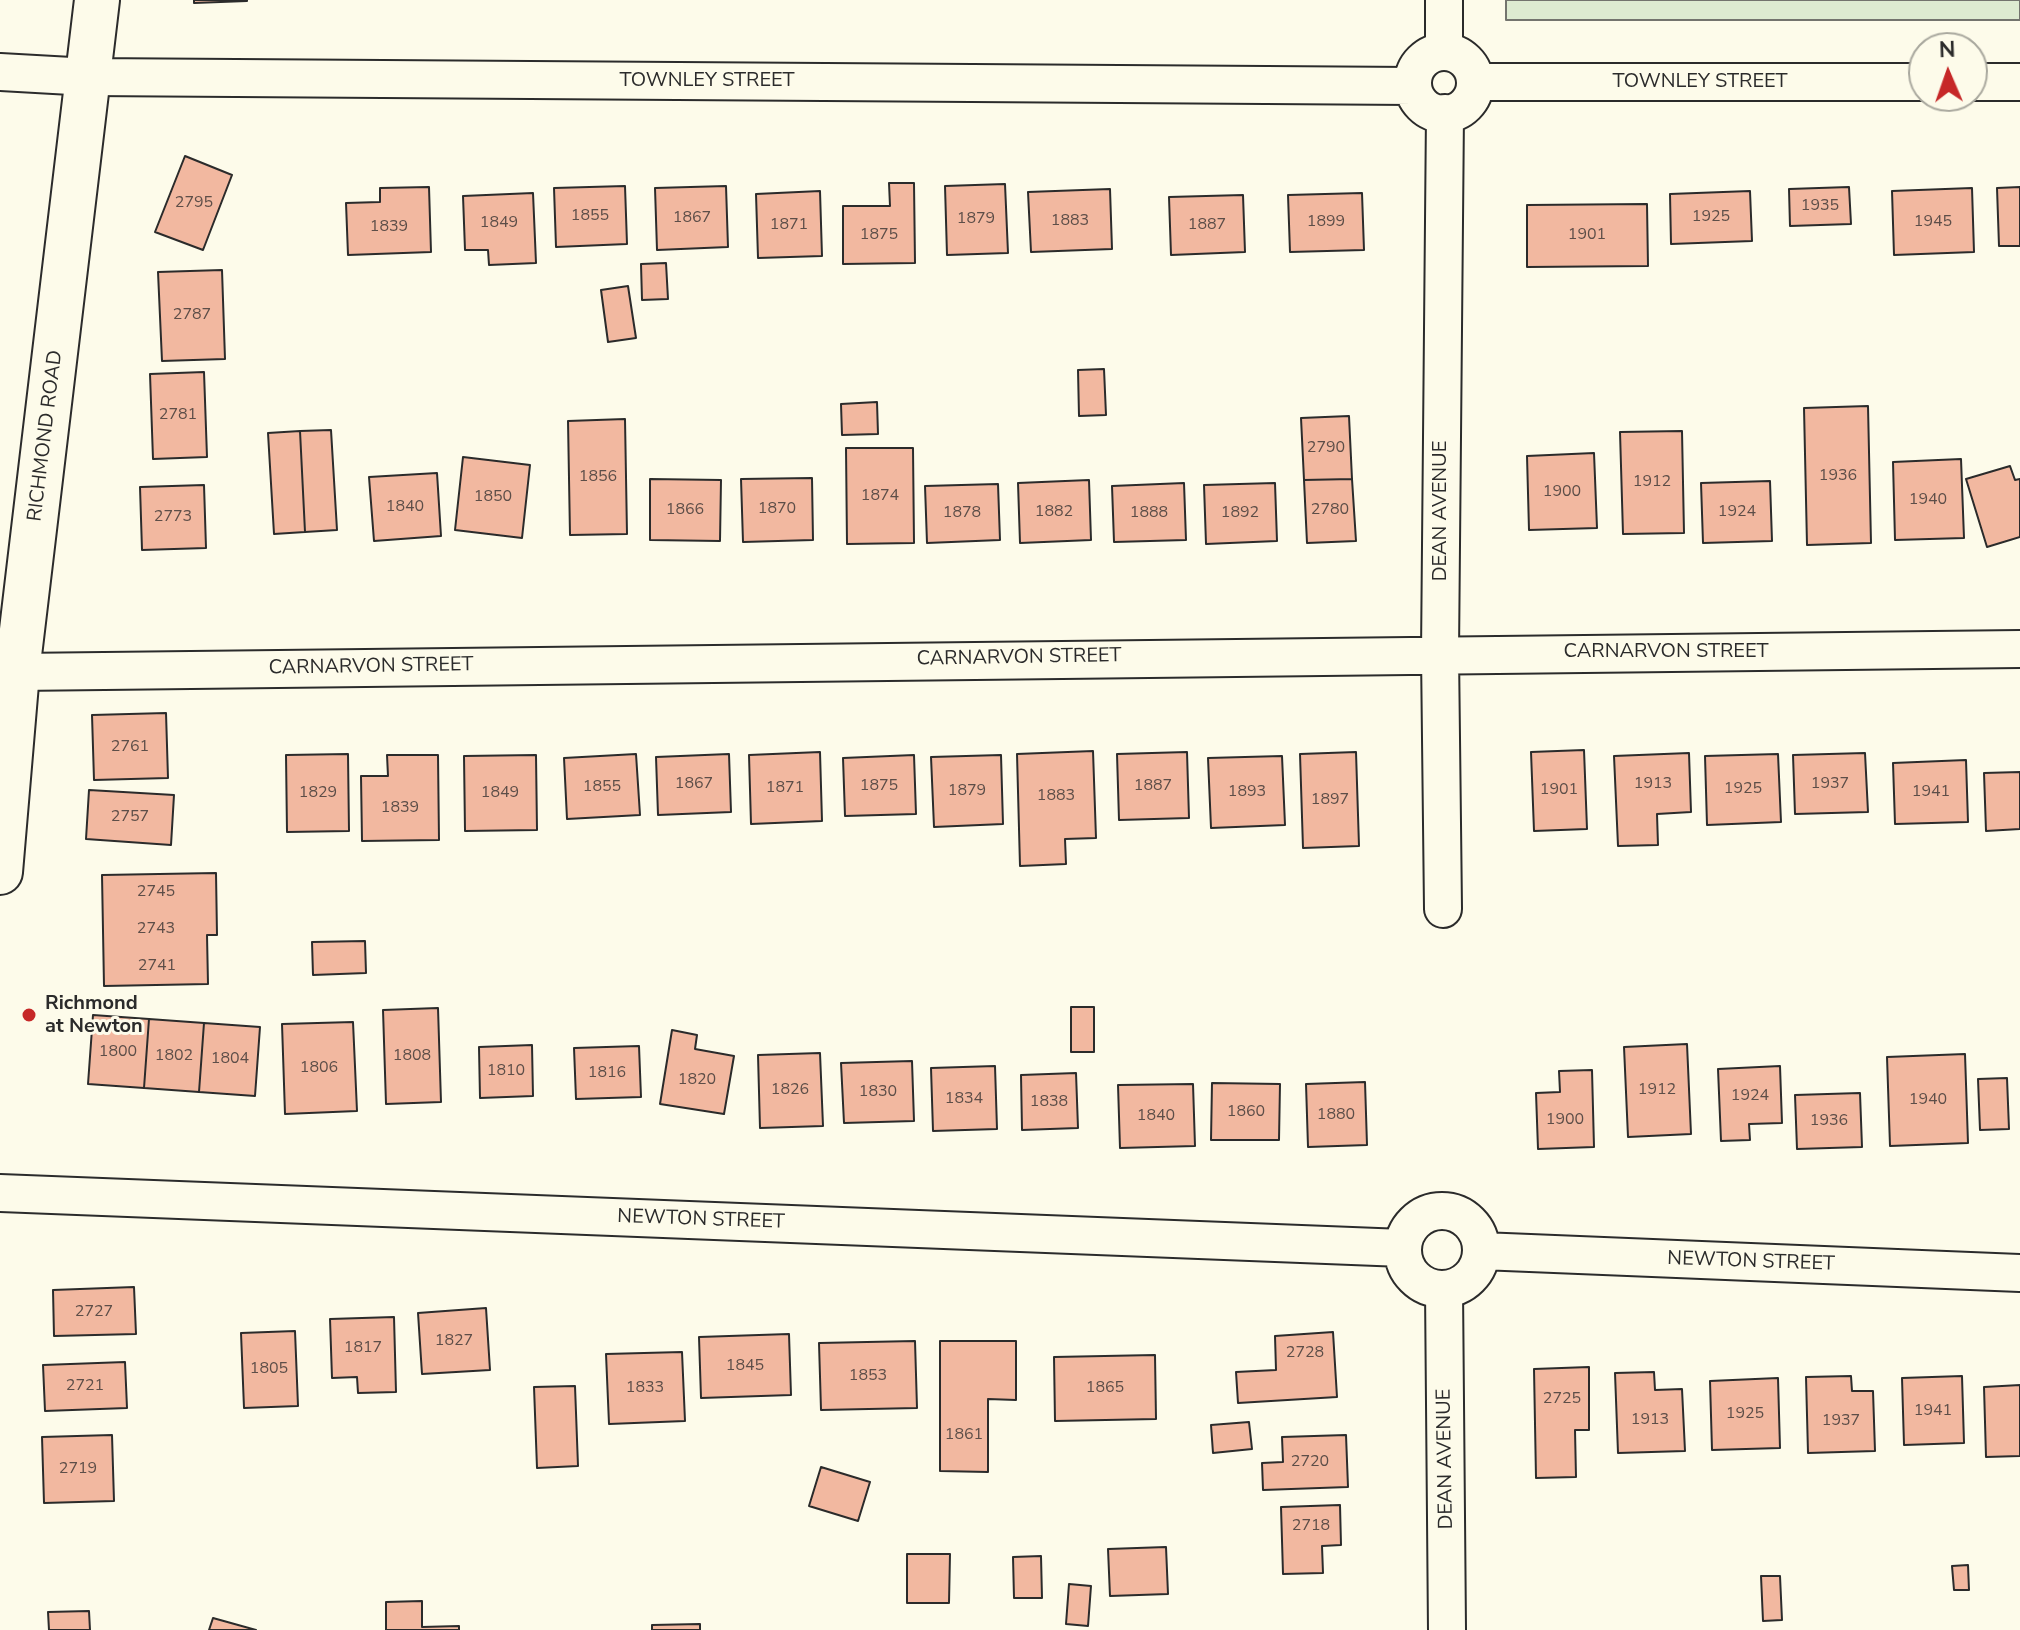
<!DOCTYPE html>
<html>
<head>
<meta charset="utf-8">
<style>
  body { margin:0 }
  #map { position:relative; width:2020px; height:1630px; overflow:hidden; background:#fdfbea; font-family:"Nunito Sans",sans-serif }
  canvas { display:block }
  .north { position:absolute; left:1908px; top:32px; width:80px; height:80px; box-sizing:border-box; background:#fdfbea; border:2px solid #a9a89e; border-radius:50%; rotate:358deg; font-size:22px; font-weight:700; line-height:32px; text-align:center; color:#2b2b2b }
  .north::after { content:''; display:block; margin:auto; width:28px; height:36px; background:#c62828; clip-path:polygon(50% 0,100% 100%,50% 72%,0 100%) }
</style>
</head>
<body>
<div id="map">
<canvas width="2020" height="1630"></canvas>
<div class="north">N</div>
</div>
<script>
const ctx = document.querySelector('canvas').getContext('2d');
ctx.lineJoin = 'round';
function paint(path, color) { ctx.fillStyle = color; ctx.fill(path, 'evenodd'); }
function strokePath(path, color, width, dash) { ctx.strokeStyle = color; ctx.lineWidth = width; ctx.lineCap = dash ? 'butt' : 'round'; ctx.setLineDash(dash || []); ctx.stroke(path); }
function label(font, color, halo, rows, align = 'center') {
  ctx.font = font + ' "Nunito Sans",sans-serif'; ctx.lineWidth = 6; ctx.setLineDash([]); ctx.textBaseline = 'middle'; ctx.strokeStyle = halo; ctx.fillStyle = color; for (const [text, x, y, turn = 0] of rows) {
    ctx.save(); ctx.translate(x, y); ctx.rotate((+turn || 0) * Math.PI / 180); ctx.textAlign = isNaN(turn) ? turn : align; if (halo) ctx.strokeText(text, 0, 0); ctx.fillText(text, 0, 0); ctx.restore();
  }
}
const green = new Path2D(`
  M1506,0h514v20h-514z`);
paint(green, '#deebd1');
strokePath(green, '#74746e', 2);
const building = new Path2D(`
  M194,0h53v1l-53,2z
  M185,156l47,19 -29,75 -48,-18z
  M889,183h25l1,80 -72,1v-58h47z
  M1005,184l3,69 -61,2 -2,-69z
  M625,186l2,58 -71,3 -2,-59z
  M726,186l2,61 -71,3 -2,-62z
  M429,187l2,65 -83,3 -2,-52 34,-1v-14z
  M1849,187l2,37 -61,2 -1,-37z
  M2020,187v59h-21l-2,-58z
  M1972,188l2,64 -80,3 -2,-64z
  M1110,189l2,60 -81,3 -3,-60z
  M820,191l2,65 -64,2 -2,-64z
  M1750,191l2,50 -81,3 -1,-50z
  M533,193l3,70 -47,2 -1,-15h-23l-2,-54z
  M1362,193l2,57 -74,2 -2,-57z
  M1243,195l2,57 -74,3 -2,-58z
  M1647,204l1,62 -121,1v-62z
  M666,263l2,36 -26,1 -1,-36z
  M222,270l3,89 -63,2 -4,-89z
  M628,286l8,52 -28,4 -7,-52z
  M1104,369l2,46 -27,1 -1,-46z
  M204,372l3,85 -54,2 -3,-85z
  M877,402l1,32 -36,1 -1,-31z
  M1868,406l3,137 -64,2 -3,-137z
  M1349,416l3,63 -48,1 -3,-62z
  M625,419l2,115 -57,1 -2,-114z
  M331,430l6,100 -32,2 -5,-101z
  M300,431l5,101 -31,2 -6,-101z
  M1682,431l2,102 -61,1 -3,-102z
  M846,448h67l1,95 -67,1z
  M1594,453l3,75 -68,2 -2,-74z
  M463,457l67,8 -8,73 -67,-8z
  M1961,459l3,79 -69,2 -2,-78z
  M2010,466l5,14 5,-1v58l-33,10 -21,-68z
  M437,473l4,63 -67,5 -5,-64z
  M812,478l1,62 -70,2 -2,-63z
  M650,479l71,1 -1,61 -70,-1z
  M1352,479l4,62 -49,2 -3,-63z
  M1089,480l2,60 -71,3 -2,-60z
  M1770,481l2,60 -69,2 -2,-60z
  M1184,483l2,57 -72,2 -2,-56z
  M1275,483l2,58 -71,3 -2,-59z
  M998,484l2,56 -73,3 -2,-57z
  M204,485l2,63 -64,2 -2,-63z
  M166,713l2,65 -74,2 -2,-65z
  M1584,750l3,79 -53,2 -3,-79z
  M1093,751l3,87 -31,1 1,25 -46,2 -3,-112z
  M820,752l2,69 -71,3 -2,-69z
  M1187,752l2,66 -70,2 -2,-66z
  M1356,752l3,94 -56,2 -3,-94z
  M1689,753l2,59 -34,2 1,31 -40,1 -4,-90z
  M1865,753l3,59 -73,2 -2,-59z
  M348,754l1,77 -62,1 -1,-77z
  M636,754l4,61 -73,4 -3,-61z
  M729,754l2,58 -73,3 -2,-58z
  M1778,754l3,68 -74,3 -2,-69z
  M387,755h51l1,85 -77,1 -1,-65h27z
  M536,755l1,75 -72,1 -1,-75z
  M914,755l2,59 -71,2 -2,-58z
  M1001,755l2,69 -69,3 -3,-70z
  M1282,756l3,69 -74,3 -3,-70z
  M1966,760l2,62 -73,2 -2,-61z
  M2020,772v57l-34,2 -2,-58z
  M89,790l85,5 -3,50 -85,-6z
  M216,873l1,62h-10l1,49 -104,2 -2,-111z
  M365,941l1,32 -53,2 -1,-33z
  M1071,1007h23v45h-23z
  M438,1008l3,94 -55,2 -3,-94z
  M93,1015l56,4 -5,69 -56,-4z
  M149,1019l55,4 -5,69 -55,-4z
  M353,1022l4,89 -72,3 -3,-90z
  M204,1023l56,4 -5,69 -56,-4z
  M672,1030l25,5 -2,14 39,7 -10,58 -64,-10z
  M1687,1044l4,90 -63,3 -4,-90z
  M532,1045l1,51 -53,2 -1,-51z
  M639,1046l2,51 -65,2 -2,-51z
  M820,1053l3,73 -63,2 -2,-73z
  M1965,1054l3,89 -78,3 -3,-89z
  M912,1061l2,60 -70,2 -3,-60z
  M995,1066l2,63 -64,2 -2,-63z
  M1780,1066l2,57 -33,1 1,16 -29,1 -3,-72z
  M1592,1070l2,77 -56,2 -2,-56 24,-1 -1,-21z
  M1076,1073l2,55 -56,2 -1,-55z
  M2007,1078l2,51 -29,1 -2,-51z
  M1365,1082l2,63 -59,2 -2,-63z
  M1212,1083l68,1 -1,56h-68z
  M1193,1084l2,62 -75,2 -2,-63z
  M1860,1093l2,54 -65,2 -2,-54z
  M134,1287l2,47 -82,2 -1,-46z
  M486,1308l4,62 -68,4 -4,-61z
  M394,1317l2,75 -38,1 -1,-16 -25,1 -2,-59z
  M295,1331l3,75 -54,2 -3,-75z
  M1333,1332l4,65 -99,6 -2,-31 40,-2 -1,-34z
  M789,1334l2,61 -90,3 -2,-61z
  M915,1341l2,67 -96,2 -2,-67z
  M940,1341h76v59l-28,-1v73l-48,-1z
  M682,1352l3,69 -76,3 -3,-70z
  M1155,1355l1,64 -101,2 -1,-64z
  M125,1362l2,46 -82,3 -2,-46z
  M1589,1367v63h-14l1,47 -40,1 -2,-109z
  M1654,1372l1,18 27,-1 3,62 -67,2 -3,-80z
  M1851,1376l1,15h21l2,60 -67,2 -2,-76z
  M1962,1376l2,67 -60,2 -2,-67z
  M1778,1378l2,70 -68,2 -2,-69z
  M2020,1385v71l-34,1 -2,-70z
  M575,1386l3,80 -41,2 -3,-81z
  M1249,1422l3,27 -39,4 -2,-28z
  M112,1435l2,66 -70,2 -2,-66z
  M1346,1435l2,52 -85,3 -1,-27 21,-1 -1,-25z
  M821,1467l49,15 -12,39 -49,-15z
  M1340,1505l1,40 -19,1 1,27 -40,1 -2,-67z
  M1166,1547l2,47 -58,2 -2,-47z
  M907,1554h43l-1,49h-42z
  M1041,1556l1,42h-28l-1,-41z
  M1968,1565l1,25h-15l-2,-24z
  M1761,1576h19l2,44 -19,1z
  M1069,1584l22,2 -3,40 -22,-2z
  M422,1601v26l37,-1v4h-73v-28z
  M89,1611l1,19h-41l-1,-18z
  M213,1618l43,12h-47z
  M700,1624v6h-48v-5z`);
paint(building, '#f2b8a0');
strokePath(building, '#2b2b2b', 2);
const street = new Path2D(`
  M1444,51v-51
  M1413 83a31 31 0 1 1 62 0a31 31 0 1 1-62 0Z
  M0,72l89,5 1324,9
  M1475,82h449
  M1972,82h48
  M17,672l2003,-23
  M1443,909l-3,-256 5,-540
  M0,1193l1403,55
  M1403 1250a39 39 0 1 1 78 0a39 39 0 1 1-78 0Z
  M1481,1251l539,22
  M1444,1289l3,341`);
const secondary = new Path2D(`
  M0,872l17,-200 80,-672`);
strokePath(street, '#2b2b2b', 40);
strokePath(secondary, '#2b2b2b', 48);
strokePath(street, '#fdfbea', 36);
strokePath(secondary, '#fdfbea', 44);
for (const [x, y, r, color] of [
  [29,1015,8,"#c62828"]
]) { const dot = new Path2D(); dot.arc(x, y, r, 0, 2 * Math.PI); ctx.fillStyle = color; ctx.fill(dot); strokePath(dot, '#fdfbea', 3); }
label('16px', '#5d4e48', null, [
  ["2795",194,203],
  ["1935",1820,206],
  ["1855",590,216],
  ["1925",1711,217],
  ["1867",692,218],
  ["1879",976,219],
  ["1883",1070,221],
  ["1899",1326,222],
  ["1945",1933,222],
  ["1849",499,223],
  ["1871",789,225],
  ["1887",1207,225],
  ["1839",389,227],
  ["1875",879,235],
  ["1901",1587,235],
  ["2787",192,315],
  ["2781",178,415],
  ["2790",1326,448],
  ["1936",1838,476],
  ["1856",598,477],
  ["1912",1652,482],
  ["1900",1562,492],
  ["1874",880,496],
  ["1850",493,497],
  ["1940",1928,500],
  ["1840",405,507],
  ["1870",777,509],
  ["1866",685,510],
  ["2780",1330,510],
  ["1882",1054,512],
  ["1924",1737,512],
  ["1878",962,513],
  ["1888",1149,513],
  ["1892",1240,513],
  ["2773",173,517],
  ["2761",130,747],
  ["1867",694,784],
  ["1913",1653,784],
  ["1937",1830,784],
  ["1875",879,786],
  ["1887",1153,786],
  ["1855",602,787],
  ["1871",785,788],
  ["1925",1743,789],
  ["1901",1559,790],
  ["1879",967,791],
  ["1893",1247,792],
  ["1941",1931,792],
  ["1829",318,793],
  ["1849",500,793],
  ["1883",1056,796],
  ["1897",1330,800],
  ["1839",400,808],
  ["2757",130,817],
  ["2745",156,892],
  ["2743",156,929],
  ["2741",157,966],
  ["1800",118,1052],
  ["1802",174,1056],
  ["1808",412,1056],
  ["1804",230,1059],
  ["1806",319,1068],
  ["1810",506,1071],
  ["1816",607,1073],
  ["1820",697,1080],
  ["1826",790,1090],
  ["1912",1657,1090],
  ["1830",878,1092],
  ["1924",1750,1096],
  ["1834",964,1099],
  ["1940",1928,1100],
  ["1838",1049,1102],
  ["1860",1246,1112],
  ["1880",1336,1115],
  ["1840",1156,1116],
  ["1900",1565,1120],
  ["1936",1829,1121],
  ["2727",94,1312],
  ["1827",454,1341],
  ["1817",363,1348],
  ["2728",1305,1353],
  ["1845",745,1366],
  ["1805",269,1369],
  ["1853",868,1376],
  ["2721",85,1386],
  ["1833",645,1388],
  ["1865",1105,1388],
  ["2725",1562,1399],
  ["1941",1933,1411],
  ["1925",1745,1414],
  ["1913",1650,1420],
  ["1937",1841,1421],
  ["1861",964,1435],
  ["2720",1310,1462],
  ["2719",78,1469],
  ["2718",1311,1526]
]);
label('20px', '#2b2b2b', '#fdfbea', [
  ["TOWNLEY STREET",707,81],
  ["TOWNLEY STREET",1700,82],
  ["RICHMOND ROAD",46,436,-83],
  ["DEAN AVENUE",1441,511,-90],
  ["CARNARVON STREET",1666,652],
  ["CARNARVON STREET",1019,658,-1],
  ["CARNARVON STREET",371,667,-1],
  ["NEWTON STREET",701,1220,2],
  ["NEWTON STREET",1751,1262,2],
  ["DEAN AVENUE",1446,1459,-91]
]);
label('bold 20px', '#2b2b2b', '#fdfbea', [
  ["Richmond",45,1004],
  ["at Newton",45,1027]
], 'left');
</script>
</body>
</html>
